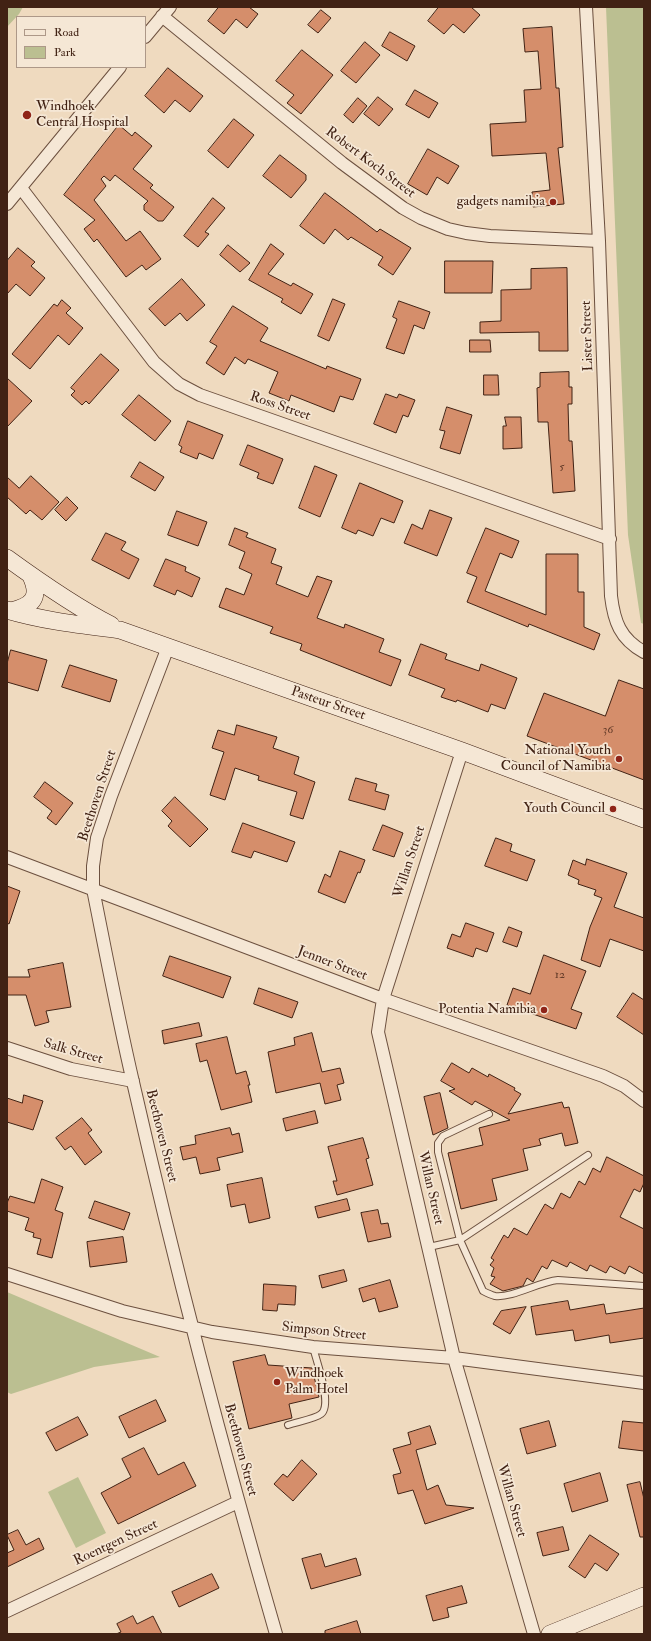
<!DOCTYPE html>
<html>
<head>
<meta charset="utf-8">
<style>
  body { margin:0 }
  #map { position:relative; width:651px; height:1641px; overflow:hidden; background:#efdabf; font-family:"IM FELL Double Pica",serif }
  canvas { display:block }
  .frame { position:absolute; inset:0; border:8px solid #412214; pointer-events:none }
  .legend { position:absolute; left:16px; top:16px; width:130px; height:52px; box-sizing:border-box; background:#f5e7d5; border:1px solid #ad9888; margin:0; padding:5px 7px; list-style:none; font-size:12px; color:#412214 }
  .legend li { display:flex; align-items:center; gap:8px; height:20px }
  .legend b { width:20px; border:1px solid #ad9888 }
</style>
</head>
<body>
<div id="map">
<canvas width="651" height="1641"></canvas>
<div class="frame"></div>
<ul class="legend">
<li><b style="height:5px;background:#f5e7d5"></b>Road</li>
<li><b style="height:11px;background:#bbbf91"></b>Park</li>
</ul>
</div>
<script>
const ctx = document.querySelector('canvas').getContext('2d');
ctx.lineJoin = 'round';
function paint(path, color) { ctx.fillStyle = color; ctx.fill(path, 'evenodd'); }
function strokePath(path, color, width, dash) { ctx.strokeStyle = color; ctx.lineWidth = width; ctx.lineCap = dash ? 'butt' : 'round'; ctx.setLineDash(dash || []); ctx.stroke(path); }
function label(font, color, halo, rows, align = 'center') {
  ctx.font = font + ' "IM FELL Double Pica",serif'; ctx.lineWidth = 3.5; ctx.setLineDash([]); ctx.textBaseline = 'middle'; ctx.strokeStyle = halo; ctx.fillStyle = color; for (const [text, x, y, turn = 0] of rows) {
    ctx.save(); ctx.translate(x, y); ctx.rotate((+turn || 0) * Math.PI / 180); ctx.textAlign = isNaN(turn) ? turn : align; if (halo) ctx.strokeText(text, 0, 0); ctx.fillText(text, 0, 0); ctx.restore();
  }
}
paint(new Path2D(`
  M7,7h16l-4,7 -12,13z
  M606,7h38v617l-3,-1 -13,-88z
  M7,1292l153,65 -66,10 -83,27 -4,-2z
  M78,1477l28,56 -30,15 -28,-56z`), '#bbbf91');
const building = new Path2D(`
  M219,7h30l9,7 -11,14 -11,-9 -12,15 -16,-13z
  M439,7h32l9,8 -16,18 -11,-9 -9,10 -16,-13z
  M321,10l10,8 -13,15 -10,-8z
  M552,27l4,61h3l4,59 -5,1 6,56 -31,3 -1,-15 18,-2 -4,-37 -54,3 -2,-32 36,-2 -2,-32 17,-1 -3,-38 -13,1 -2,-23z
  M390,32l25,14 -8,15 -25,-15z
  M365,42l15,13 -24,28 -15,-12z
  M302,50l31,25 -32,39 -14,-11 7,-8 -18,-14z
  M168,68l35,28 -13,16 -15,-12 -11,13 -19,-17z
  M415,90l23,13 -9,15 -23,-13z
  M378,97l15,12 -14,17 -15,-12z
  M358,98l9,8 -14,17 -9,-8z
  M234,119l20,16 -26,33 -20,-17z
  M119,125l13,11 3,-4 17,14 -19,23 20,16 -3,3 24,19 -11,14h-5l-14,-11v-5l4,-4 -33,-26 -5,6 -6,-5 -3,3 5,7 -12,14 32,41 14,-10 21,28 -15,11 -4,-5 -16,12 -29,-38 -3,3 -10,-13 11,-9 -31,-25z
  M428,149l31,17 -11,18 -11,-7 -10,18 -19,-11z
  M280,155l26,20v5l-15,18 -28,-22z
  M325,193l52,39 3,-3 31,19 -18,27 -15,-10 5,-8 -32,-20 -3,3 -13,-11 -11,15 -24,-18z
  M213,198l12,10 -20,24 4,2 -11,13 -14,-11z
  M271,244l13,10 -16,20 23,12 2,-3 20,11 -12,20 -20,-12 2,-3 -34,-19z
  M228,245l22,18 -10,9 -20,-17z
  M18,248l17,14 -4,4 14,12 -15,18 -14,-12 -9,10v-33z
  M445,261h48l-1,32h-47z
  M567,268l1,83h-29v-19l-59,1v-11l21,-1v-31l30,-1v-20z
  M182,279l23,26 -18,16 -7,-8 -15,13 -16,-17z
  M333,299l12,5 -16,37 -11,-5z
  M62,300l9,8 -5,5 17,15 -14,17 -11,-10 -28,34 -18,-15 42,-50 3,2z
  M399,301l31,11 -6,17 -10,-4 -10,29 -18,-6 11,-29 -4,-2z
  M233,306l35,22 -8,13 66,28 1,-3 34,13 -8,21 -13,-4 -6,16 -43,-17 -2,6 -20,-8 9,-21 -30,-13 -3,5 -10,-7 -11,18 -18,-12 11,-17 -7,-4z
  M470,340h20l1,12h-21z
  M101,354l18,16 -30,34 -3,-3 -4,4 -11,-10 4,-4 -4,-3z
  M569,372v15h3v17h-4l1,37h3l3,50 -22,2 -5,-71h-10l-1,-34 3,-1v-14z
  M484,375h14l1,20h-15z
  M7,378l25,23 -25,26z
  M386,394l11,4 2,-4 16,6 -7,17 -5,-2 -7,18 -22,-9z
  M139,395l32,26 -16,20 -33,-26z
  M447,407l25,8 -12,39 -20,-6 5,-17 -5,-1z
  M505,417h16l1,31 -19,1v-23h3z
  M188,421l35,14 -10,24 -14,-6 -2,6 -17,-7 2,-5 -3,-2z
  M248,445l35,14 -10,25 -16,-6 2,-5 -19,-8z
  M140,462l24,15 -9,14 -24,-14z
  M315,466l22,9 -17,42 -21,-9z
  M31,476l28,26 -17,18 -12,-10 -4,4 -19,-17v-20l12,11z
  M360,483l43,18 -9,22 -13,-5 -8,18 -15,-6 -2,4 -14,-6z
  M67,497l11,11 -12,13 -11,-11z
  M430,510l22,8 -15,38 -33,-13 8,-19 10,5z
  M177,511l30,11 -9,24 -30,-11z
  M235,528l13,5 -2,4 30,12 -5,14 11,4 -6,17 32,13 9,-21 15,5 -15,37 27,10 1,-4 39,15 -5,13 22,8 -10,26 -91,-36 2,-6 -32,-11 3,-6 -54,-20 7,-19 18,7 8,-21 -13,-6 6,-16 -16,-7z
  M486,528l33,13 -7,17 -12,-5 -15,38 61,24v-61h32v38h6v35l16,7 -6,16 -65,-26 -1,3 -61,-25 10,-25 -10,-4z
  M106,533l20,9 -5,8 18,9 -10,20 -37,-19z
  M166,559l20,8 -1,4 15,7 -8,19 -15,-7 -2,5 -21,-9z
  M421,644l26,10 -2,5 34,12 2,-7 36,14 -12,31 -14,-5 -3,8 -31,-12 -1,2 -15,-5 4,-8 -36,-14z
  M11,650l36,10 -9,31 -31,-9v-18z
  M70,665l47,15 -7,22 -48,-15z
  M619,680l25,9v91l-117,-44 17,-43 61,23z
  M237,725l40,12 -4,11 26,9 -5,17 21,8 -12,37 -13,-4 7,-23 -39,-12 1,-4 -24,-8 -10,32 -15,-5 14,-43 -12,-4 6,-18 16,5z
  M356,778l21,6 -2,7 14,4 -4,15 -36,-10z
  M45,782l28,21 -17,22 -9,-7 5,-7 -18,-14z
  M175,797l33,32 -18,18 -22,-21 4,-5 -10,-10z
  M243,823l52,19 -8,20 -33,-11 -3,7 -19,-6z
  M383,825l20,8 -9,24 -21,-7z
  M496,838l16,6 -2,7 25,9 -8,21 -42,-15z
  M340,851l25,9 -5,13 -2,-1 -13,31 -27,-11 7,-18 5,3z
  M587,859l40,14 -13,34 30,11v33l-34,-12 -10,28 -19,-7 9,-33 12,-29 -8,-3 2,-5 -18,-6 1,-4 -11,-5 5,-15 12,5z
  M7,886l13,5 -11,33 -2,-1z
  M466,923l28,10 -7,19 -11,-4 -3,9 -26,-9 5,-14 8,3z
  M509,927l13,5 -5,15 -14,-5z
  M544,955l42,16 -15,38 11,4 -6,16 -69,-24 6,-17 17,6z
  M170,956l61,21 -8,21 -60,-22z
  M63,963l8,44 -25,4 3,11 -14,4 -9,-31h-19v-18h23l-2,-7z
  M259,988l39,14 -6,16 -38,-14z
  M633,993l11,7v35l-27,-18z
  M199,1023l3,13 -38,8 -2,-13z
  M312,1033l10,39 18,-4 4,15 -7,2 4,15 -16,4 -5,-21 -44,10 -8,-41 27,-7 -1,-7z
  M227,1037l9,37 10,-3 4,14h-2l4,17 -31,8 -14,-50 -7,2 -4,-18z
  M452,1063l17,10 3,-5 16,9 1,-3 26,14 -1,2 7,4 -13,20 54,-12 2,6 5,-1 9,36 -13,3 -3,-13 -23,6 2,6 -18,4 5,21 -36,9 5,21 -36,9 -13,-56 35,-8 -4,-17 31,-8 -35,-19 -3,4 -23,-14 6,-2 -14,-8z
  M440,1093l8,35 -15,7 -9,-38z
  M24,1095l19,6 -10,29 -26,-8v-24l15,5z
  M315,1111l3,12 -32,8 -3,-12z
  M82,1118l10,12 -4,3 14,19 -17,13 -14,-19 -6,4 -9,-12z
  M230,1128l2,7 7,-2 4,19 -26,6 3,12 -20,4 -4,-17 -13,3 -3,-13 16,-3 -1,-8z
  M363,1138l6,20 -3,1 7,26 -36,10 -4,-14h4l-9,-34z
  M607,1157l37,19v7l-4,9 -6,-3 -14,28 24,12v45l-15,-8 -4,8 -15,-8 -4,7 -16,-8 -3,6 -17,-9 -3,5 -15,-7 -5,9 -5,-3 -9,16 -6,-4 -4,8 -20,5 -13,-7 5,-7 -4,-1 3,-8 -4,-3 4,-5 -3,-2 13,-23 4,3 6,-10 13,7 18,-31 8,5 8,-16 9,5 9,-17 6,4 8,-17 7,4z
  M262,1178l8,40 -21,5 -4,-19 -14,3 -4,-22z
  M42,1179l21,8 -8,23 8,3 -11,45 -15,-4 4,-15 -8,-2 1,-4 -9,-3 4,-12 -22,-7v-8l3,-7 24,7z
  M347,1199l3,11 -32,8 -3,-11z
  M95,1201l35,12 -6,17 -35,-12z
  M378,1210l3,14 7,-1 3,14 -23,5 -7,-29z
  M123,1237l4,25 -37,5 -3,-25z
  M344,1270l3,11 -25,7 -3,-12z
  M390,1280l8,27 -19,5 -4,-14 -12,4 -4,-13z
  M264,1284l32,2 -1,19 -17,-1 -1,7 -14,-1z
  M568,1301l2,9 34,-6 2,10 38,-6v30l-34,5 -1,-8 -34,6 -2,-11 -37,5 -5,-28z
  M526,1307l-16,27 -17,-10 8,-13z
  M265,1355l3,10 44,3 7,29 -30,7 3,14 -43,11 -16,-67z
  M156,1400l10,21 -37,17 -10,-21z
  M78,1417l10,18 -32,16 -10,-18z
  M549,1421l7,25 -29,8 -7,-25z
  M623,1421l21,2v28l-25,-3z
  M430,1426l6,18 -20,6 11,40 11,-5 8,20 28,3 -49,16 -12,-34 -15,4 -5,-19 8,-2 -8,-24 18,-5 -3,-11z
  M144,1448l14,27 26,-13 12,24 -78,38 -17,-31 30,-16 -9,-18z
  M302,1460l15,14 -24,27 -19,-17 9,-10 4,3z
  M600,1473l8,28 -36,11 -8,-28z
  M640,1482l4,17v38h-4l-13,-52z
  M563,1527l6,23 -26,6 -6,-23z
  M18,1530l8,15 13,-7 5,11 -37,18v-14l7,-3 -7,-15z
  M590,1535l29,19 -12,17 -12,-8 -10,15 -16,-11z
  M321,1554l4,13 31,-9 5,17 -50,14 -9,-30z
  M212,1574l7,14 -40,19 -7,-15z
  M462,1586l5,17 -20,5 2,9 -16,4 -7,-25z
  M133,1616l4,8 16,-8 9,18h-46l5,-2 -4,-8z
  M357,1621l4,13h-36v-3z`);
paint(building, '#d58e6b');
strokePath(building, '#412214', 1);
const lane = new Path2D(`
  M489,1114l-46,22 -5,7v9l22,88 23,51c4,2 8,4 12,5 18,2 43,-14 63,-16l86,6
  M429,1247l31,-7 128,-85
  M288,1425c8,-3 27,-6 33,-11 12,-9 -5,-54 -8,-67`);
const street = new Path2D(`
  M586,7l13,234 12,355c3,25 9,43 33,56
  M162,16l180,147 61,45 18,10 27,11 18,4 24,3 109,5
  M145,37l25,-30
  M21,188l133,174 25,22 21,11 410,144
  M7,204l113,-137
  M168,647l-57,149 -14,42 -4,28v23c13,65 25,129 40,193 42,185 90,369 143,552
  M462,751l-79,248 -5,33 76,326 80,276
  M7,857l376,142 220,77 21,10 20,15
  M7,1048l64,21 62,12
  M7,1274l115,37 90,21 101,15 141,11 190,25
  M7,1611l231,-109`);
const secondary = new Path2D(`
  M7,558c33,24 67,48 104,67
  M7,610c37,11 75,15 113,20l342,121 182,68
  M11,611c21,-5 30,-13 20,-35
  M550,1634l94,-38`);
strokePath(lane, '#6c503f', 8);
strokePath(street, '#6c503f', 14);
strokePath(secondary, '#412214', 18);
strokePath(lane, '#f5e7d5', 6);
strokePath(street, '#f5e7d5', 12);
strokePath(secondary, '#f5e7d5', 17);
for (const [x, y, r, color] of [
  [27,115,5,"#8f2418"],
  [553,202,4,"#8f2418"],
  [619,759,4,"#8f2418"],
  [613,809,4,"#8f2418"],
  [544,1010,4,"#8f2418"],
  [277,1382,4,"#8f2418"]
]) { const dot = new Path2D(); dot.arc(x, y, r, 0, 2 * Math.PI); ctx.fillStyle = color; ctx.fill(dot); strokePath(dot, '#f5e7d5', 1.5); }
label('12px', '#663d2a', null, [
  ["5",562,467],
  ["36",608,730],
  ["12",560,975]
]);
label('14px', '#412214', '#f5e7d5', [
  ["Windhoek",36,107,"left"],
  ["Central Hospital",36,123,"left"],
  ["gadgets namibia",545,202],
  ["National Youth",611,751],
  ["Council of Namibia",611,767],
  ["Youth Council",605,809],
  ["Potentia Namibia",536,1010],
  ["Windhoek",285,1374,"left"],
  ["Palm Hotel",285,1390,"left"]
], 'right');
label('14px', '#412214', '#f5e7d5', [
  ["Robert Koch Street",370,163,37],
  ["Lister Street",588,336,-92],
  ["Ross Street",280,407,19],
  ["Pasteur Street",328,704,19],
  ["Beethoven Street",98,796,-72],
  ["Willan Street",410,862,-72],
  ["Jenner Street",332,964,21],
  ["Salk Street",73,1052,16],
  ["Beethoven Street",161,1136,76],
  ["Willan Street",430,1188,77],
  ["Simpson Street",324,1332,6],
  ["Beethoven Street",240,1450,75],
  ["Willan Street",511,1501,74],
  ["Roentgen Street",116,1543,-25]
]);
</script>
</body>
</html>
